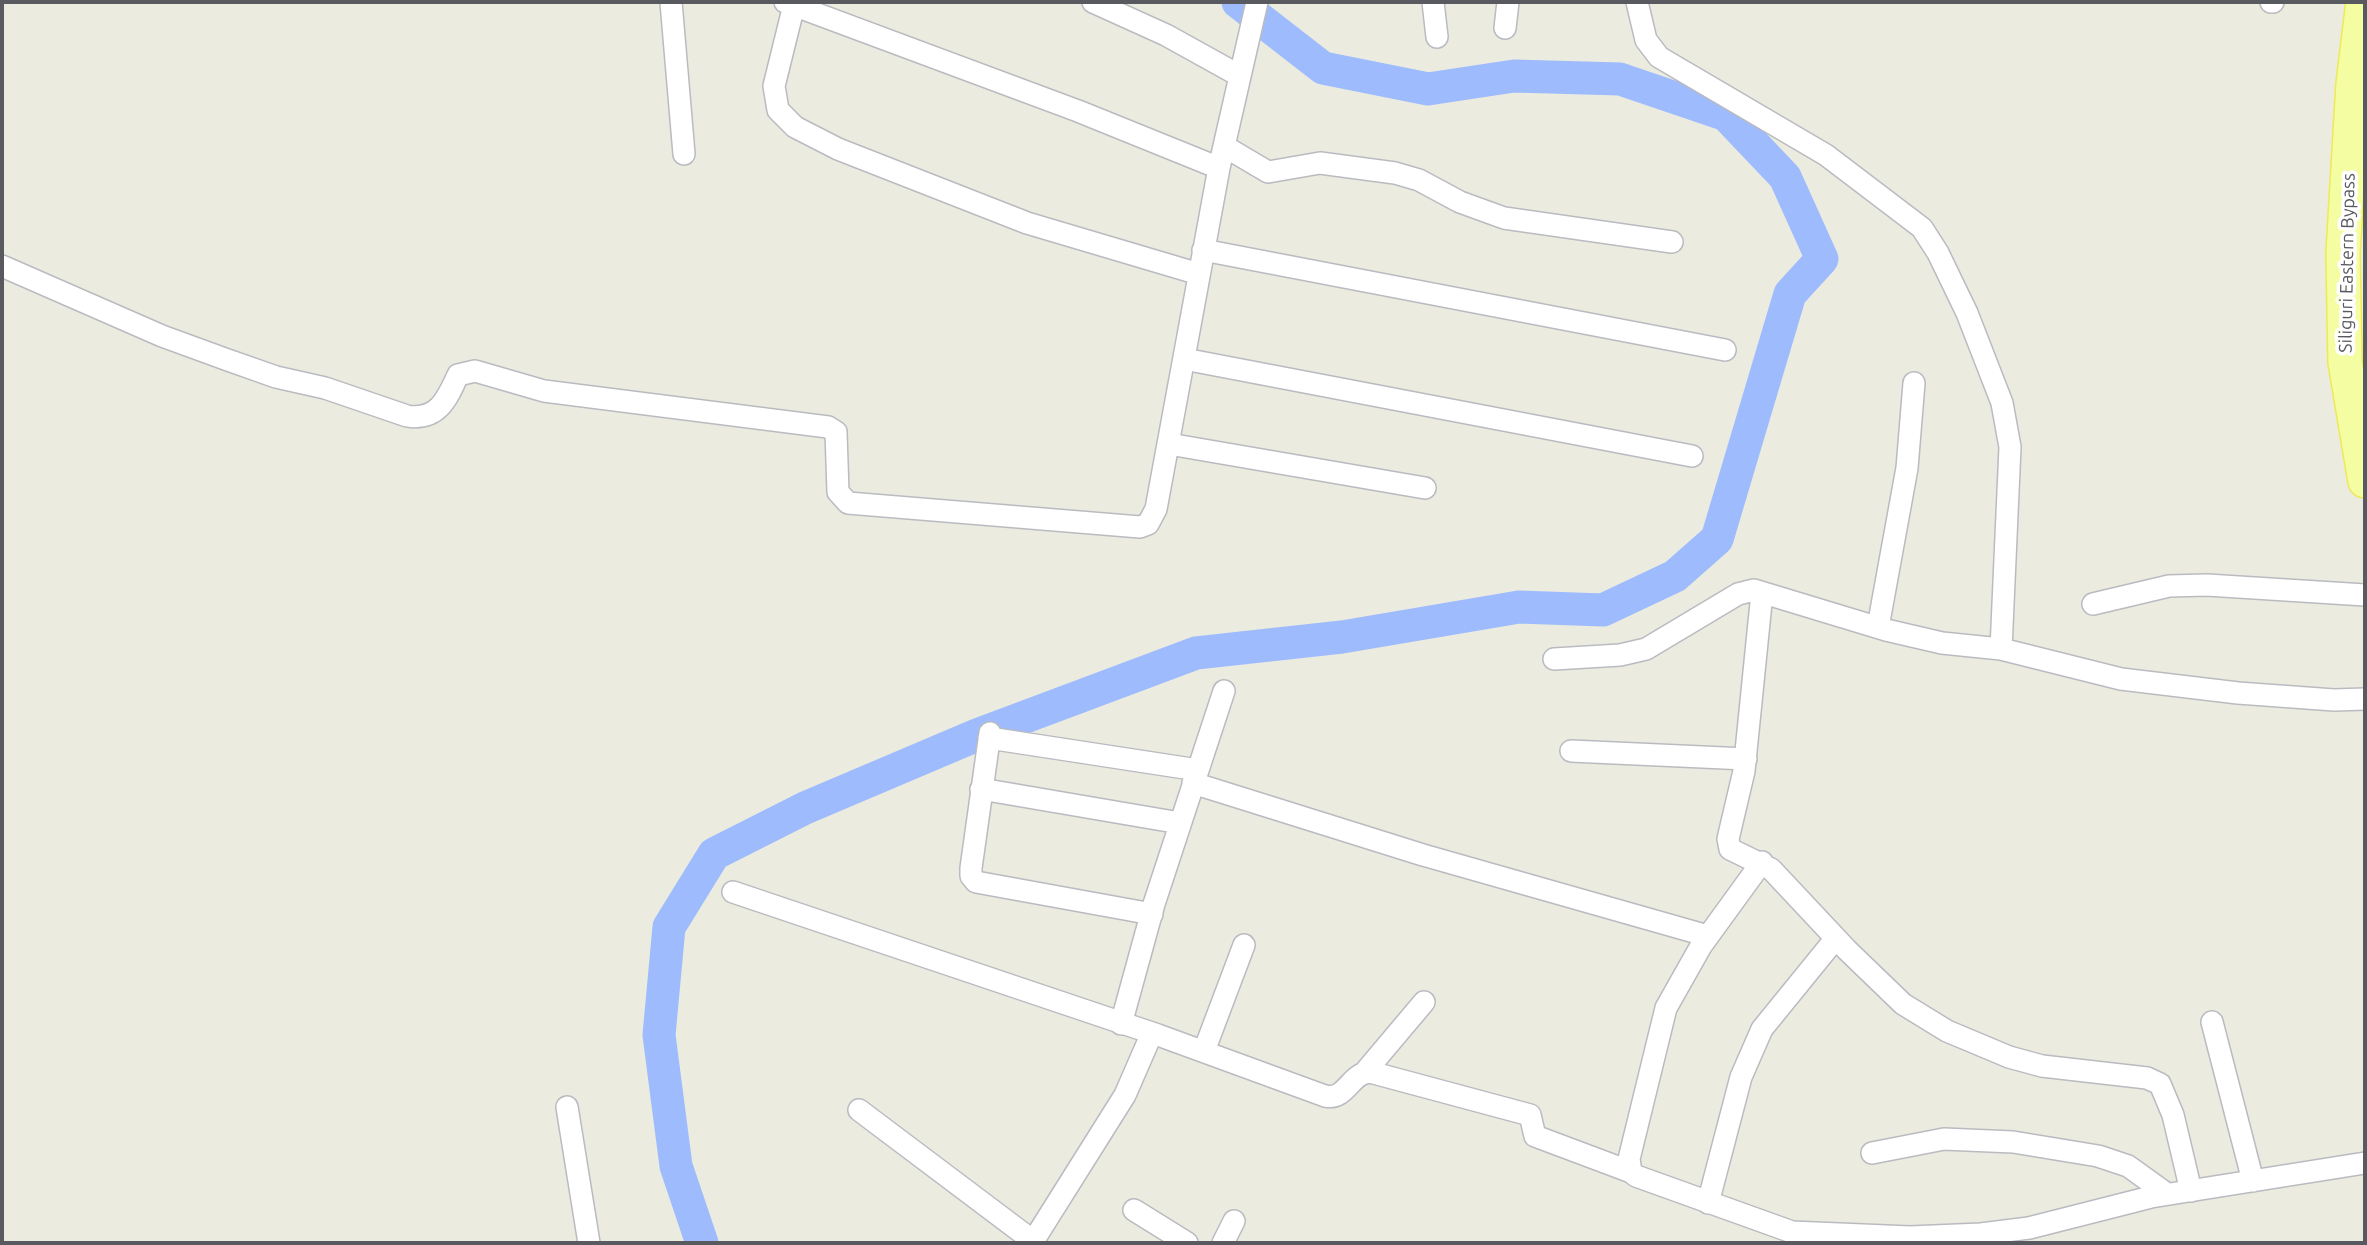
<!DOCTYPE html>
<html>
<head>
<meta charset="utf-8">
<style>
  body { margin:0 }
  #map { position:relative; width:2367px; height:1245px; overflow:hidden; background:#ebebdf; font-family:Ubuntu,sans-serif }
  canvas { display:block }
  .frame { position:absolute; inset:0; border:4px solid #585a60; pointer-events:none }
</style>
</head>
<body>
<div id="map">
<canvas width="2367" height="1245"></canvas>
<div class="frame"></div>
</div>
<script>
const ctx = document.querySelector('canvas').getContext('2d');
ctx.lineJoin = 'round';
function strokePath(path, color, width, dash) { ctx.strokeStyle = color; ctx.lineWidth = width; ctx.lineCap = dash ? 'butt' : 'round'; ctx.setLineDash(dash || []); ctx.stroke(path); }
function label(font, color, halo, rows, align = 'center') {
  ctx.font = font + ' Ubuntu,sans-serif'; ctx.lineWidth = 7; ctx.setLineDash([]); ctx.textBaseline = 'middle'; ctx.strokeStyle = halo; ctx.fillStyle = color; for (const [text, x, y, turn = 0] of rows) {
    ctx.save(); ctx.translate(x, y); ctx.rotate((+turn || 0) * Math.PI / 180); ctx.textAlign = isNaN(turn) ? turn : align; if (halo) ctx.strokeText(text, 0, 0); ctx.fillText(text, 0, 0); ctx.restore();
  }
}
strokePath(new Path2D(`
  M702,1243l-26,-77 -17,-131 10,-108 45,-73 91,-46 172,-73 219,-82 146,-16 177,-30 84,3 72,-34 42,-37 73,-245 32,-35 -37,-82 -59,-62 -106,-36 -106,-3 -86,13 -105,-21 -85,-66`), '#9dbbfd', 33);
const minor = new Path2D(`
  M671,2l13,152
  M785,2l293,109 141,57
  M1093,2l73,33 74,41
  M1433,2l4,35
  M1637,2l9,38 13,17 167,98 96,73 16,25 29,60 35,90 8,44 -9,202
  M2271,2h2
  M794,5l-20,81 4,24 17,17 43,22 189,74 172,51
  M1505,28l3,-26
  M1224,146l44,26 52,-9 75,10 24,7 41,22 44,16 168,24
  M1203,250l522,100
  M2,266l160,70 63,23 51,18 49,11 82,28c31,5 40,-17 51,-41l17,-4 69,20 284,36 8,5 2,60 10,11 292,24 8,-3 8,-15 63,-341 38,-166
  M1184,359l508,97
  M1169,444l256,44
  M1762,593l-18,178 -16,68 2,10 41,20 76,81 56,54 44,27 62,26 33,9 105,12 13,6 13,31 18,76
  M2093,604l76,-18 38,-1 158,10
  M1878,627l29,-159 7,-85
  M1554,659l66,-4 26,-6 92,-55 16,-4 132,40 56,13 59,6 120,30 117,14 96,7 31,-1
  M990,733l-19,135v8l5,6 176,32
  M989,738l209,32
  M1571,751l175,8
  M1193,783l230,72 285,81
  M981,789l199,34
  M1762,862l-61,84 -35,62 -37,151 2,13 5,4 156,56 118,5 71,-3 48,-6 122,-31 214,-34
  M733,892l425,143 167,61c21,5 25,-23 45,-24l160,43 5,21 96,36
  M2212,1022l41,159
  M1121,1024l33,-120 70,-213
  M1204,1051l40,-106
  M1365,1072l59,-70
  M567,1107l22,136
  M859,1110l174,131
  M1872,1153l72,-14 69,3 85,14 30,10 39,28
  M1708,1203l33,-126 21,-48 74,-91
  M1134,1210l53,33
  M1032,1243l93,-148 27,-62
  M1223,1243l11,-22`);
const primary = new Path2D(`
  M2363,2l-10,82 -10,169 2,109 20,119`);
strokePath(minor, '#babbc1', 24);
strokePath(primary, '#eeea56', 36);
strokePath(minor, '#fff', 21);
strokePath(primary, '#f5fda2', 33);
label('18px', '#585a60', '#fff', [
  ["Siliguri Eastern Bypass",2347,263,-89]
]);
</script>
</body>
</html>
